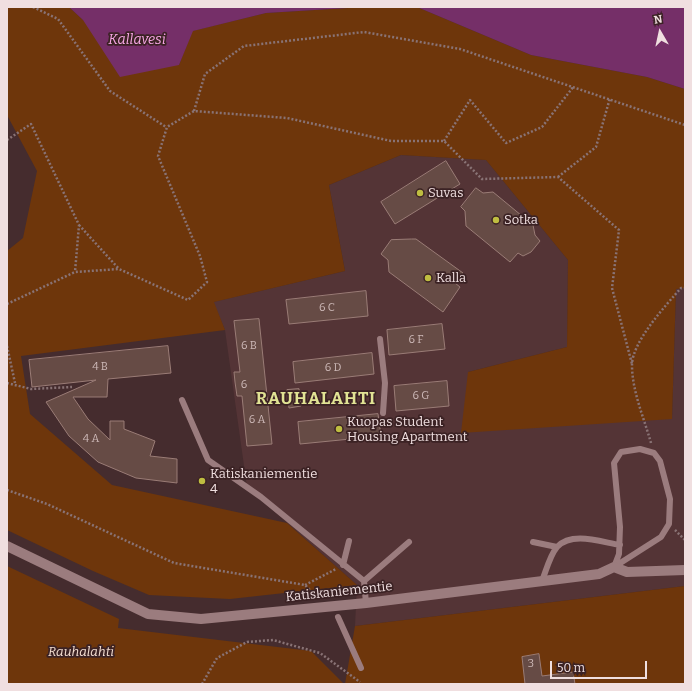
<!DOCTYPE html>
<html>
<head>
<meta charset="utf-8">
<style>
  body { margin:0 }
  #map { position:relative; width:692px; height:691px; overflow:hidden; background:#452c2e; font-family:Bitter,serif }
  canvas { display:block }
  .frame { position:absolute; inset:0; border:8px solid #f0dfe0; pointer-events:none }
  .north { position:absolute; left:640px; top:12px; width:40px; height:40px; -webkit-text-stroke:3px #3b2224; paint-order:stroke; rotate:351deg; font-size:11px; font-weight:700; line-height:16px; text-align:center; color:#f0dfe0 }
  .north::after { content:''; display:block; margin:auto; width:14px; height:18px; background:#f0dfe0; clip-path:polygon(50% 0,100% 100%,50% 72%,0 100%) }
  .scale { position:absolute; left:550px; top:661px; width:97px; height:18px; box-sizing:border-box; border:2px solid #f0dfe0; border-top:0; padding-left:5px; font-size:12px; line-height:14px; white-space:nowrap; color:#f0dfe0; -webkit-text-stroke:3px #3b2224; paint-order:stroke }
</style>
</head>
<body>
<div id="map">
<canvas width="692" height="691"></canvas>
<div class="frame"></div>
<div class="north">N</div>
<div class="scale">50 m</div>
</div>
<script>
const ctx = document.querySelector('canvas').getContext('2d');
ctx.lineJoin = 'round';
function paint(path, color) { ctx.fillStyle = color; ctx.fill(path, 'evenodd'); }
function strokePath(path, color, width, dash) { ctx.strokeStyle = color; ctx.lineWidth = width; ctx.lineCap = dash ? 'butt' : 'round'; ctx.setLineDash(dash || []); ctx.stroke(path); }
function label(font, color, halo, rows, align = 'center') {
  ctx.font = font + ' Bitter,serif'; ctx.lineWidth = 3.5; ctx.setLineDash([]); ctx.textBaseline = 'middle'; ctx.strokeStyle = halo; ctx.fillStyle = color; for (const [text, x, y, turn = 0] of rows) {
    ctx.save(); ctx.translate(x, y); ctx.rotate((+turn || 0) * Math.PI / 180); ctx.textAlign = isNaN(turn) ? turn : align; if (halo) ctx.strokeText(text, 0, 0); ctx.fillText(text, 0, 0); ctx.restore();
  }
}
paint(new Path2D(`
  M401,155l85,5 82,100 -1,87 -99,25 204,47 4,-130 9,-1v298l-330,40 2,-41 -110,-98 -22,-157 -12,-28 132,-31 -16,-86z`), '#543436');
paint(new Path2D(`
  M7,7h62l14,13 96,45 13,-34 74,-18 98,-6h53l114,48 116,22 38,12v199l-9,1 -4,130 -211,14 7,-61 99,-25 1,-87 -82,-100 -85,-5 -72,30 16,86 -131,31 11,28 -204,26 9,58 82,71 175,38 70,62 -127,14 -81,-4 -56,-24 -86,-41v-279l16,-13 14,-67 -30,-56z
  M7,566l112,53 -1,9 193,23 33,33h-337z
  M685,586v98h-340l10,-58z`), '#6e360b');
paint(new Path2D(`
  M69,7h295l-98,6 -73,18 -14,34 -59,12 -37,-57z
  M417,7h268v82l-38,-12 -116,-22z`), '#752f68');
const building = new Path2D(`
  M446,161l14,23 -65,40 -14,-22z
  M476,188l7,5 10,-1 40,33 2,10 5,6 -9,11 -8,4 -5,-3 -8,9 -44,-36 -1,-15 -4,-4z
  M412,239h4l47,34 -8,10 5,4 -17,25 -54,-40 -1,-12 -7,-6 10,-14z
  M366,291l2,25 -79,8 -3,-24z
  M259,319l13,125 -25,2 -5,-50h-5l-2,-14 -1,-10h6l-6,-51z
  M442,324l3,25 -56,6 -2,-25z
  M168,346l3,27 -63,6 -1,18h-34l15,22 22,21v-19h14v8l31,12 -5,15 27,3v24l-41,-5 -38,-16 -29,-26 -23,-34 50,-22 -64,7 -3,-27z
  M372,353l2,21 -79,9 -2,-21z
  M447,381l2,25 -53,5 -2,-25z
  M299,389l2,17 -12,2 -2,-18z
  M378,414l3,22 -81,8 -2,-22z
  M539,654l3,22 31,-4 2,12h-50l-3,-27z`);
paint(building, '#664b45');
strokePath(building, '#9a7c76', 1);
strokePath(new Path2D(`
  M33,7l25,12 52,72 56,36
  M194,111l11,-37 39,-28 120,-14 96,17 225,76
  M7,140l24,-16 48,101 -4,47
  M444,141l26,-41 36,43 36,-16 32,-41
  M558,177l38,-30 14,-49
  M79,225l40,44
  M7,304l68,-32 44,-3 69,31 19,-18 -7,-26 -42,-100 9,-29 27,-16 93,7 104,23h53l38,38 76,-2 61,53 -7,58 20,76
  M7,346l8,37
  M7,383l24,6 41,-2
  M651,443c-7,-25 -19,-52 -19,-78 0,-23 34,-60 49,-77h4
  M7,490l40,14 127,59 131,22 11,11
  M675,530l10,10
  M305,585l31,-16
  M202,684l15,-26 30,-16 26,-2 47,13 40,29`), '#897375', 2.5, [2, 2]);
strokePath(new Path2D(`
  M380,339l5,44 -2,30
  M182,400l26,60 53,37 103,84 2,22
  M640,449l14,4 6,8 10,38 -1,25 -8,13 -47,30 5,-13 1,-27 -6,-64 7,-11z
  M533,542l24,5
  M343,565l6,-24
  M364,581l45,-39
  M542,581c4,-10 8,-26 15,-34 15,-16 44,-5 63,-2
  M338,617l23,51`), '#9b7c7e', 6);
strokePath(new Path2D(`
  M7,546l141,68 53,5 165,-16 233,-29 15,-7 13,5 58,-2`), '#9b7c7e', 10);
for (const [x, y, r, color] of [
  [420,193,4,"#bfbe41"],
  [496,220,4,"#bfbe41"],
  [428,278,4,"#bfbe41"],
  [339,429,4,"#bfbe41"],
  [202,481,4,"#bfbe41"]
]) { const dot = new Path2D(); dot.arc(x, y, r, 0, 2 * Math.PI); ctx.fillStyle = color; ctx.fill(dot); strokePath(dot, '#3b2224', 1.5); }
label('11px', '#cebab9', null, [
  ["6 C",327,308],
  ["6 F",416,340],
  ["6 B",249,346],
  ["4 B",100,367],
  ["6 D",333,368],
  ["6",244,385],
  ["6 G",421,396],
  ["6 A",257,420],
  ["4 A",91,439],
  ["3",531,664]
]);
label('13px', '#f0dfe0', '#3b2224', [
  ["Suvas",428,193],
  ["Sotka",504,220],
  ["Kalla",436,278],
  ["Kuopas Student",347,422],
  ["Housing Apartment",347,437],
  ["Katiskaniementie",210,474],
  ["4",210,489]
], 'left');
label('13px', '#f0dfe0', '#3b2224', [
  ["Katiskaniementie",339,592,-6]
]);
label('italic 13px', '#f5dfd2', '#3b2224', [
  ["Rauhalahti",81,652]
]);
label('italic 14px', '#f6a6e4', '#3b2224', [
  ["Kallavesi",137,40]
]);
ctx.letterSpacing = '1px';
label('bold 17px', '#e1e394', '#3b2224', [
  ["RAUHALAHTI",316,399]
]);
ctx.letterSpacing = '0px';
</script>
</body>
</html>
